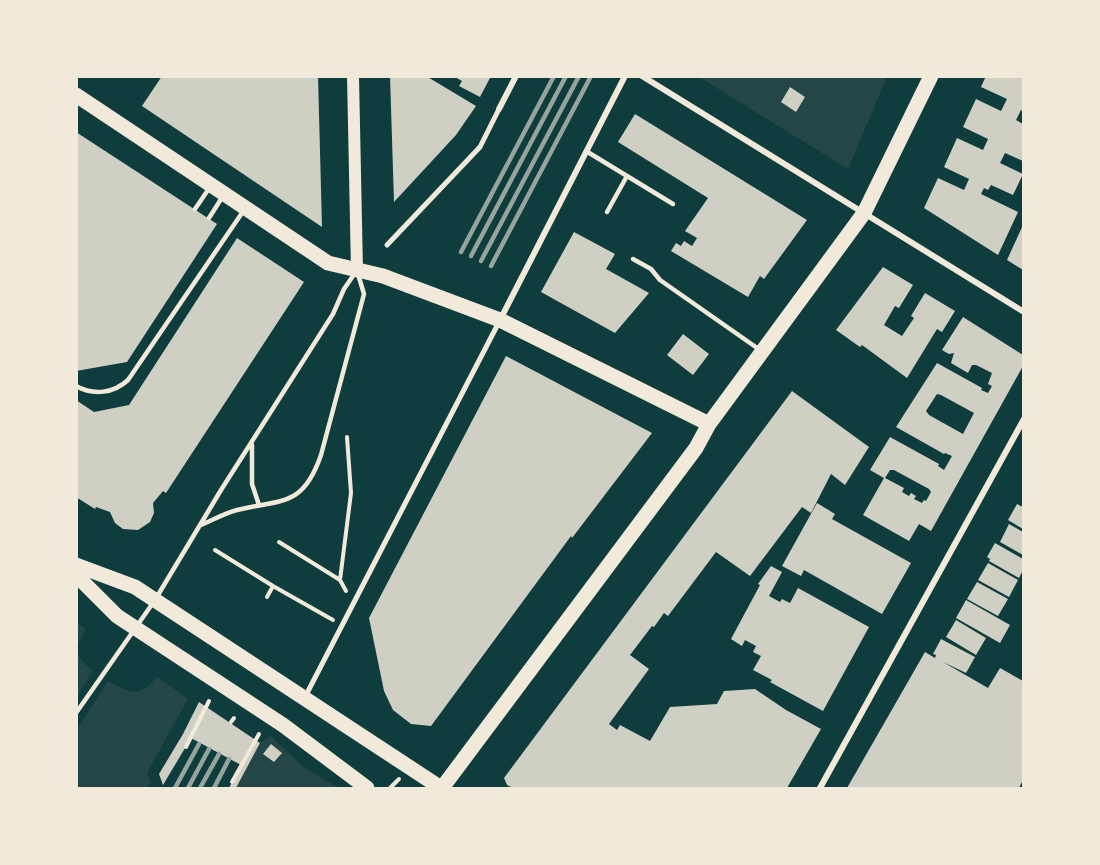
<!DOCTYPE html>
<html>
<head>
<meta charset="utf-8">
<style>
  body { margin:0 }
  #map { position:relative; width:1100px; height:865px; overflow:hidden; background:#0f3d3e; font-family:Georgia,serif }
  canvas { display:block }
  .frame { position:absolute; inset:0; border:78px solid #f1e9da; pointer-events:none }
</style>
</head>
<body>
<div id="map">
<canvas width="1100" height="865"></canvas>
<div class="frame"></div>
</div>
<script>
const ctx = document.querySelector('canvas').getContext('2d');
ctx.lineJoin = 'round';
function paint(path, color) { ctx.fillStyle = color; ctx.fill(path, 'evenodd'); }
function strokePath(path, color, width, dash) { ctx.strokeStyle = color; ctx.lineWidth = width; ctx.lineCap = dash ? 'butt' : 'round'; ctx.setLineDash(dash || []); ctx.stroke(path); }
paint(new Path2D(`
  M699,77h188l-39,92z
  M77,623l9,6c-13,21 -11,26 7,42l-16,26z
  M157,677l31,22 -41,74 4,9 -4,6h-70v-59l31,-48c24,12 30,18 49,-4z
  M271,736l32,31 36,21h-103l24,-45z`), '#244646');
paint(new Path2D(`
  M162,76h156l4,151 -180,-121z
  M390,76h36l50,30 -20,29 -62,67z
  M453,76h38l-11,21 -21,-11 3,-5z
  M986,76h37v36l-2,-2 -5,10 7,4v37l-18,-8 -5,10 23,11 -10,21 -22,-10 -3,5 -4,-2 -3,6 37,18 -20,43 -74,-47 14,-30 26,12 5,-11 -25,-12 13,-29 26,12 5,-11 -25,-12 13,-28 25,12 6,-12 -26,-12z
  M790,87l15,10 -9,15 -15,-10z
  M635,114l172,106 -43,59 -4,-3 -12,21 -77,-46 5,-8 5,3 3,-5 8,5 5,-8 -12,-7 23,-33 -90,-56z
  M76,132l141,92 -90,138 -51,9z
  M1023,225v45l-16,-10z
  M574,232l41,22 -9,15 43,24 -34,40 -74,-41z
  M237,238l67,44 -138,211 -3,-2 -10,12 1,10 -4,9 -12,8 -15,-1 -8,-6 -5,-11 -14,-5 -1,2 -19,-12v-97l18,12 35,-7z
  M883,267l30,18 -14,23 -4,-2 -11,19 18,11 12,-18 -3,-2 14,-23 30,18 -13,21 -5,-3 -30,49 -45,-33 -2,2 -24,-17z
  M963,317l60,38v11l-92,165 -12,-7 -10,17 -46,-26 21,-37 -14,-8 20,-33 49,27 -1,2 6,4 8,-14 -7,-3 -1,1 -48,-27 41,-64 45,25 -1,2 7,3 4,-7 -4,-2 4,-11 -16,-8h-4l-4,8 -17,-10 3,-10 -5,1 -7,-4zM937,394l4,1 33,18 -11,21 -34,-19 -3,-4zM890,470h4l35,19 2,3 -5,9 -2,-1 -2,3 -8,-4 2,-3 -5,-3 -2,3 -7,-4 2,-4 -19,-10z
  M683,334l26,20 -16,21 -26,-20z
  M506,356l146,77 -80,105 -1,-2 -140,190 -20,-2 -18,-14 -9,-19 -15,-73z
  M792,391l77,56 -24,38 -14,-11 -20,39 -9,-6 -52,69 -34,-24 -48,64 -4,-3 -10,14 -2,-1 -22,29 19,14 -40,55 8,6 3,-5 30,16 20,-34 47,-3 7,-13 31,-2 31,21 35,19 -34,59h-274l-6,-3 -3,-7z
  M817,503l18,11 -3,5 79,44 -29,51 -78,-44 -3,6 -19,-10z
  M1017,504l6,3v22l-15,-9z
  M1009,524l14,8v23l-23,-13z
  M995,543l28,16v11l-4,8 -30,-17 1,-2 -3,-2z
  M988,563l30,17 -9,17 -31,-17z
  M771,566l11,6 -13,24 11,6 2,-3 8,4 8,-15 71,39 -46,84 -53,-29 2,-2 -19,-10 8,-14 -8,-4 3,-6 -11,-6 -3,6 -11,-7 29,-54 -2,-1z
  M977,582l31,17 -10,17 -31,-17z
  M966,600l44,25 -10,18 -44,-25z
  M956,620l30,18 -10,17 -30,-18z
  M941,639l34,18 -9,16 -23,-11 45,26 12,-20 23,13v99l-4,8h-172l78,-136 10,6 1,-3 -3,-1z
  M199,702l61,41 -24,45h-7l12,-23 -50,-27 -28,47 -4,-11 24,-40z
  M271,744l11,9 -8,9 -11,-8z`), '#cfcfc3');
strokePath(new Path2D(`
  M279,542l61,38
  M215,550l58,36 60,34
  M346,591l-6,-11 11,-87 -4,-56
  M267,597l6,-11
  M231,722l3,-4
  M186,747l23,-46
  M232,782l27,-48
  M390,788l9,-9`), '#f1e9da', 4);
strokePath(new Path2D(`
  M586,151l87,53
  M195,209l15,-22
  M607,212l20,-36
  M209,218l14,-22
  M633,259l18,10 9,11 100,70
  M76,386c18,10 38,7 52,-6l116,-170
  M252,445v39l7,21
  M201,525c12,-5 24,-12 36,-15 46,-11 66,-3 84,-55l43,-161 -6,-20
  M76,713l79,-113 66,-110 112,-176 11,-25 11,-16`), '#f1e9da', 4.5);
strokePath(new Path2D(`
  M387,245l93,-98 19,-38
  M305,697l194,-375`), '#f1e9da', 5);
strokePath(new Path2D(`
  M642,76l382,236
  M499,109l17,-33
  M500,320l125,-244
  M820,788l204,-369`), '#f1e9da', 6);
strokePath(new Path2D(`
  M353,76l4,195`), '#f1e9da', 12);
strokePath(new Path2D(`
  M76,95l252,168 55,13 117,44 209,104
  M76,565l59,22 306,201
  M76,575l41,41 166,109 84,63
  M442,788l254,-340 13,-24 155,-211 67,-137`), '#f1e9da', 15);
strokePath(new Path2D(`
  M461,252l93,-176
  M471,256l95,-180
  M481,261l98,-185
  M491,266l100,-190
  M175,788l24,-44
  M188,788l21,-39
  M200,788l19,-34
  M214,788l15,-29`), '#97a49c', 4.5);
</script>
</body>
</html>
